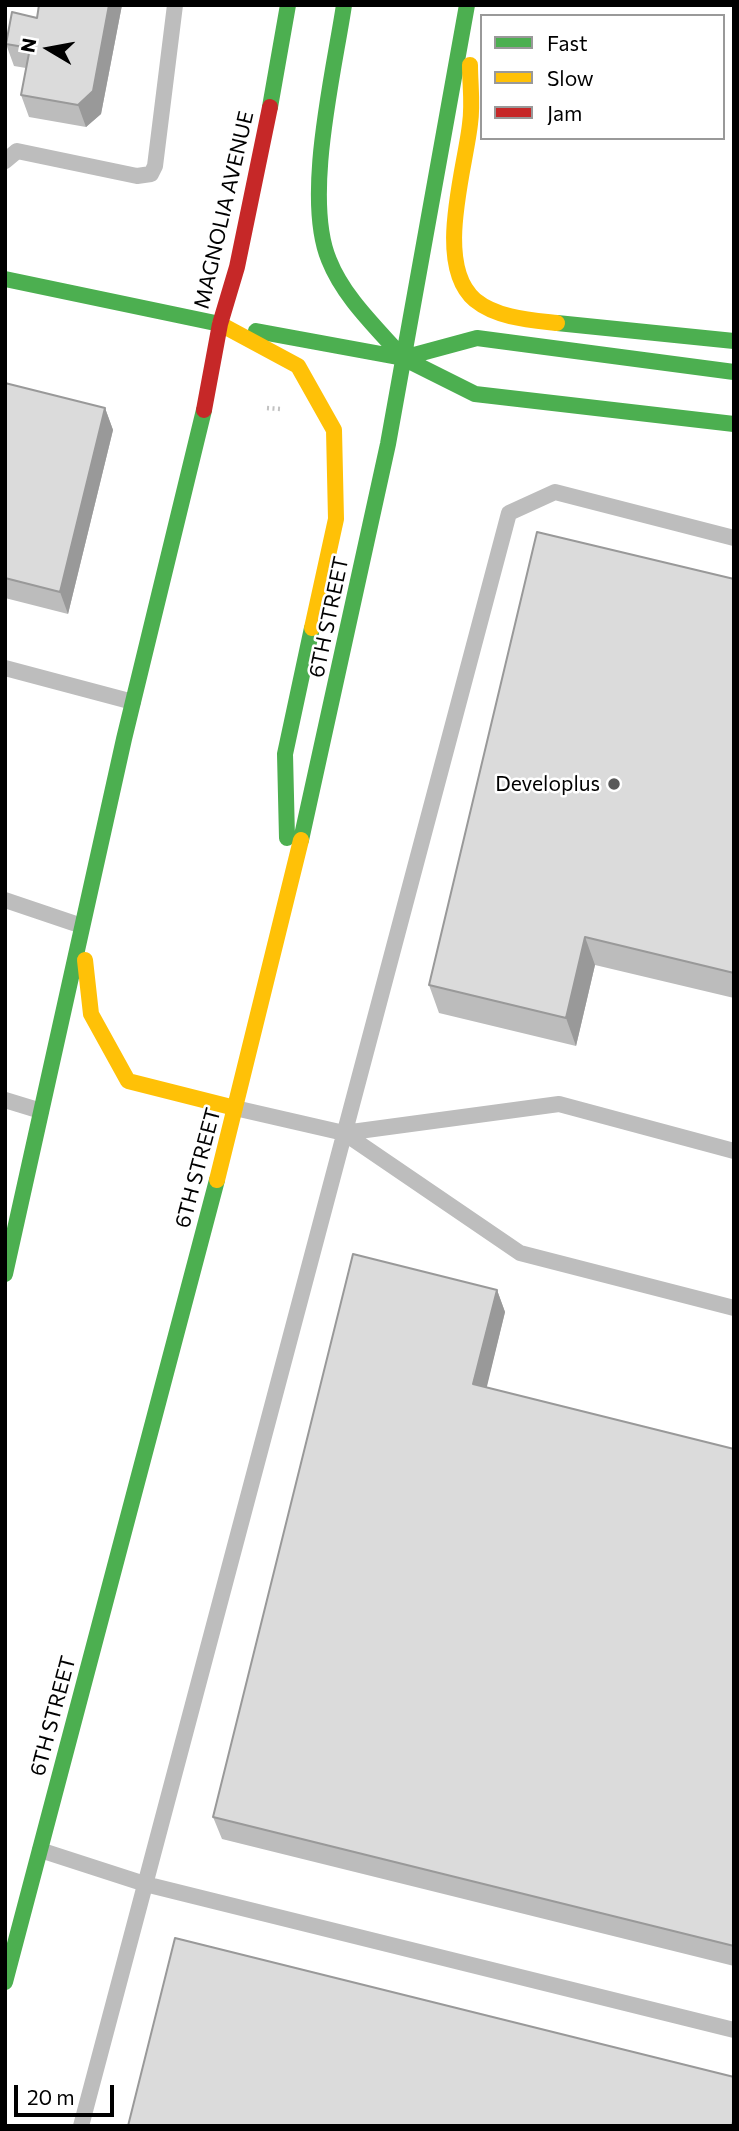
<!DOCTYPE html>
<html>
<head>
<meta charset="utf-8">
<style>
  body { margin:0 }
  #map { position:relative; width:739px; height:2131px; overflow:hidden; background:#fff; font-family:Commissioner,sans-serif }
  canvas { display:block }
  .frame { position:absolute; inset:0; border:7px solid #000; pointer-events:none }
  .legend { position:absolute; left:480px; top:14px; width:245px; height:126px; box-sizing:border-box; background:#fff; border:2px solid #999; margin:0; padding:9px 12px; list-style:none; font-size:21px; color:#000 }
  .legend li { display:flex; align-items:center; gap:14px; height:35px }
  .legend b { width:35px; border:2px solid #999 }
  .north { position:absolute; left:14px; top:14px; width:70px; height:70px; -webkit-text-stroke:5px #fff; paint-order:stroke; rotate:280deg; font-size:19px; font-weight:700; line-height:28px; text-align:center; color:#000 }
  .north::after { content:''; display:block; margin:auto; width:24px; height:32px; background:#000; clip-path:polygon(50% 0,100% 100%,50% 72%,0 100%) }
  .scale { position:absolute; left:14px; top:2085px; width:100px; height:32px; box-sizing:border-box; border:4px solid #000; border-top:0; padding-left:9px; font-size:21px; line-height:24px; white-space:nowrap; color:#000; -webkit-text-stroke:5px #fff; paint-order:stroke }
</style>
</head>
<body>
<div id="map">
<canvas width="739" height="2131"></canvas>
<div class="frame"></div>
<ul class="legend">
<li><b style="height:9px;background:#4caf50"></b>Fast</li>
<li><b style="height:9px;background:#ffc107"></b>Slow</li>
<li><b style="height:9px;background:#c62828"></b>Jam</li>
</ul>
<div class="north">N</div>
<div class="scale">20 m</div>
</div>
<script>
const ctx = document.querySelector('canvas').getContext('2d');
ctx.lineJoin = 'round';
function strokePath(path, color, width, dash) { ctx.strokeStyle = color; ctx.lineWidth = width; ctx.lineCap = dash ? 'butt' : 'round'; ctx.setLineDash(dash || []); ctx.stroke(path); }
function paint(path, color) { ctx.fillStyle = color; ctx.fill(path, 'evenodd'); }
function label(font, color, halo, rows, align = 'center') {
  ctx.font = font + ' Commissioner,sans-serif'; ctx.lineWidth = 5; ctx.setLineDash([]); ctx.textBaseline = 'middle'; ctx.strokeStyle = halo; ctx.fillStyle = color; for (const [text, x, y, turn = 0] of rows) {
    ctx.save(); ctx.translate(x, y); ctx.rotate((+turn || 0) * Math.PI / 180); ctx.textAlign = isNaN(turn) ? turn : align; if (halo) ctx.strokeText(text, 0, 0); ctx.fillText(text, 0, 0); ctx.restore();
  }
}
strokePath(new Path2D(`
  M267,408l14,1`), '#c2c2c2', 4.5, [2, 3.5]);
strokePath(new Path2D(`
  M5,161l12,-10 120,25 14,-2 4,-8 20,-161
  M5,668l128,34
  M5,900l77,26
  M5,1100l36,11
  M235,1108l109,25 215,-29 175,47
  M344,1133l176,120 214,55
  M40,1850l105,34 589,146
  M81,2126l428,-1613 46,-21 179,46`), '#bdbdbd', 16);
strokePath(new Path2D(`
  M344,5c-10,67 -41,193 -15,255 15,38 48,68 74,98
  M270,107l18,-102
  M5,279l215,45
  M557,323l177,18
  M256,331l147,27 72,36 259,30
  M403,358l74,-20 257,34
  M287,838l-2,-84 27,-126
  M301,840l87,-396 79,-439
  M5,1274l119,-535 80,-329
  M5,1982l212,-802`), '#4caf50', 16);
strokePath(new Path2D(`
  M470,65c0,20 3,39 0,59 -5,46 -36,141 5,176 22,18 55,20 82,23
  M220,324l78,42 36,64 2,89 -24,109
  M85,960l6,54 37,67 107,27
  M217,1180l84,-340`), '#ffc107', 16);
strokePath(new Path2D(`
  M204,410l16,-86 17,-57 33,-160`), '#c62828', 16);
paint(new Path2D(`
  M39,5h83l-21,109 -15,13 -57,-10 -8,-22 5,-27 -12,-2 -8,-22 31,-26z
  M5,383l100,25 8,22 -45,184 -63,-16z
  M734,579v419l-139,-33 -19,81 -137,-33 -10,-28z
  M497,1290l8,22 -19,76 248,61v517l-512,-127 -9,-22z`), '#bcbcbc');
paint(new Path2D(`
  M109,5h13l-21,109 -15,13 -8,-22z
  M105,408l8,22 -45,184 -8,-22z
  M585,937l10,28 -19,81 -10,-28z
  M497,1290l8,22 -23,95 -9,-23z`), '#999');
const building = new Path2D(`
  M39,5h70l-16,86 -15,14 -57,-10 9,-47 -24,-4 6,-32 25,6z
  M5,383l100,25 -45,184 -55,-14z
  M537,532l197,47v394l-149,-36 -19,81 -137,-33z
  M353,1254l144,36 -24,94 261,65v497l-521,-129z
  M175,1938l559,139v40l-2,9h-604z`);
paint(building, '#dbdbdb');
strokePath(building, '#999', 2);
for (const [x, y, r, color] of [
  [614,784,7,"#595959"]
]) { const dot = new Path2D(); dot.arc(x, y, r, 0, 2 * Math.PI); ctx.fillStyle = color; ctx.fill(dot); strokePath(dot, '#fff', 2.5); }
label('21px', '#000', '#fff', [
  ["MAGNOLIA AVENUE",224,210,-77],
  ["6TH STREET",329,617,-78],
  ["6TH STREET",198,1168,-75],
  ["6TH STREET",53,1716,-75]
]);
label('21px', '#000', '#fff', [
  ["Developlus",600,784]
], 'right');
</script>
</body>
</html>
